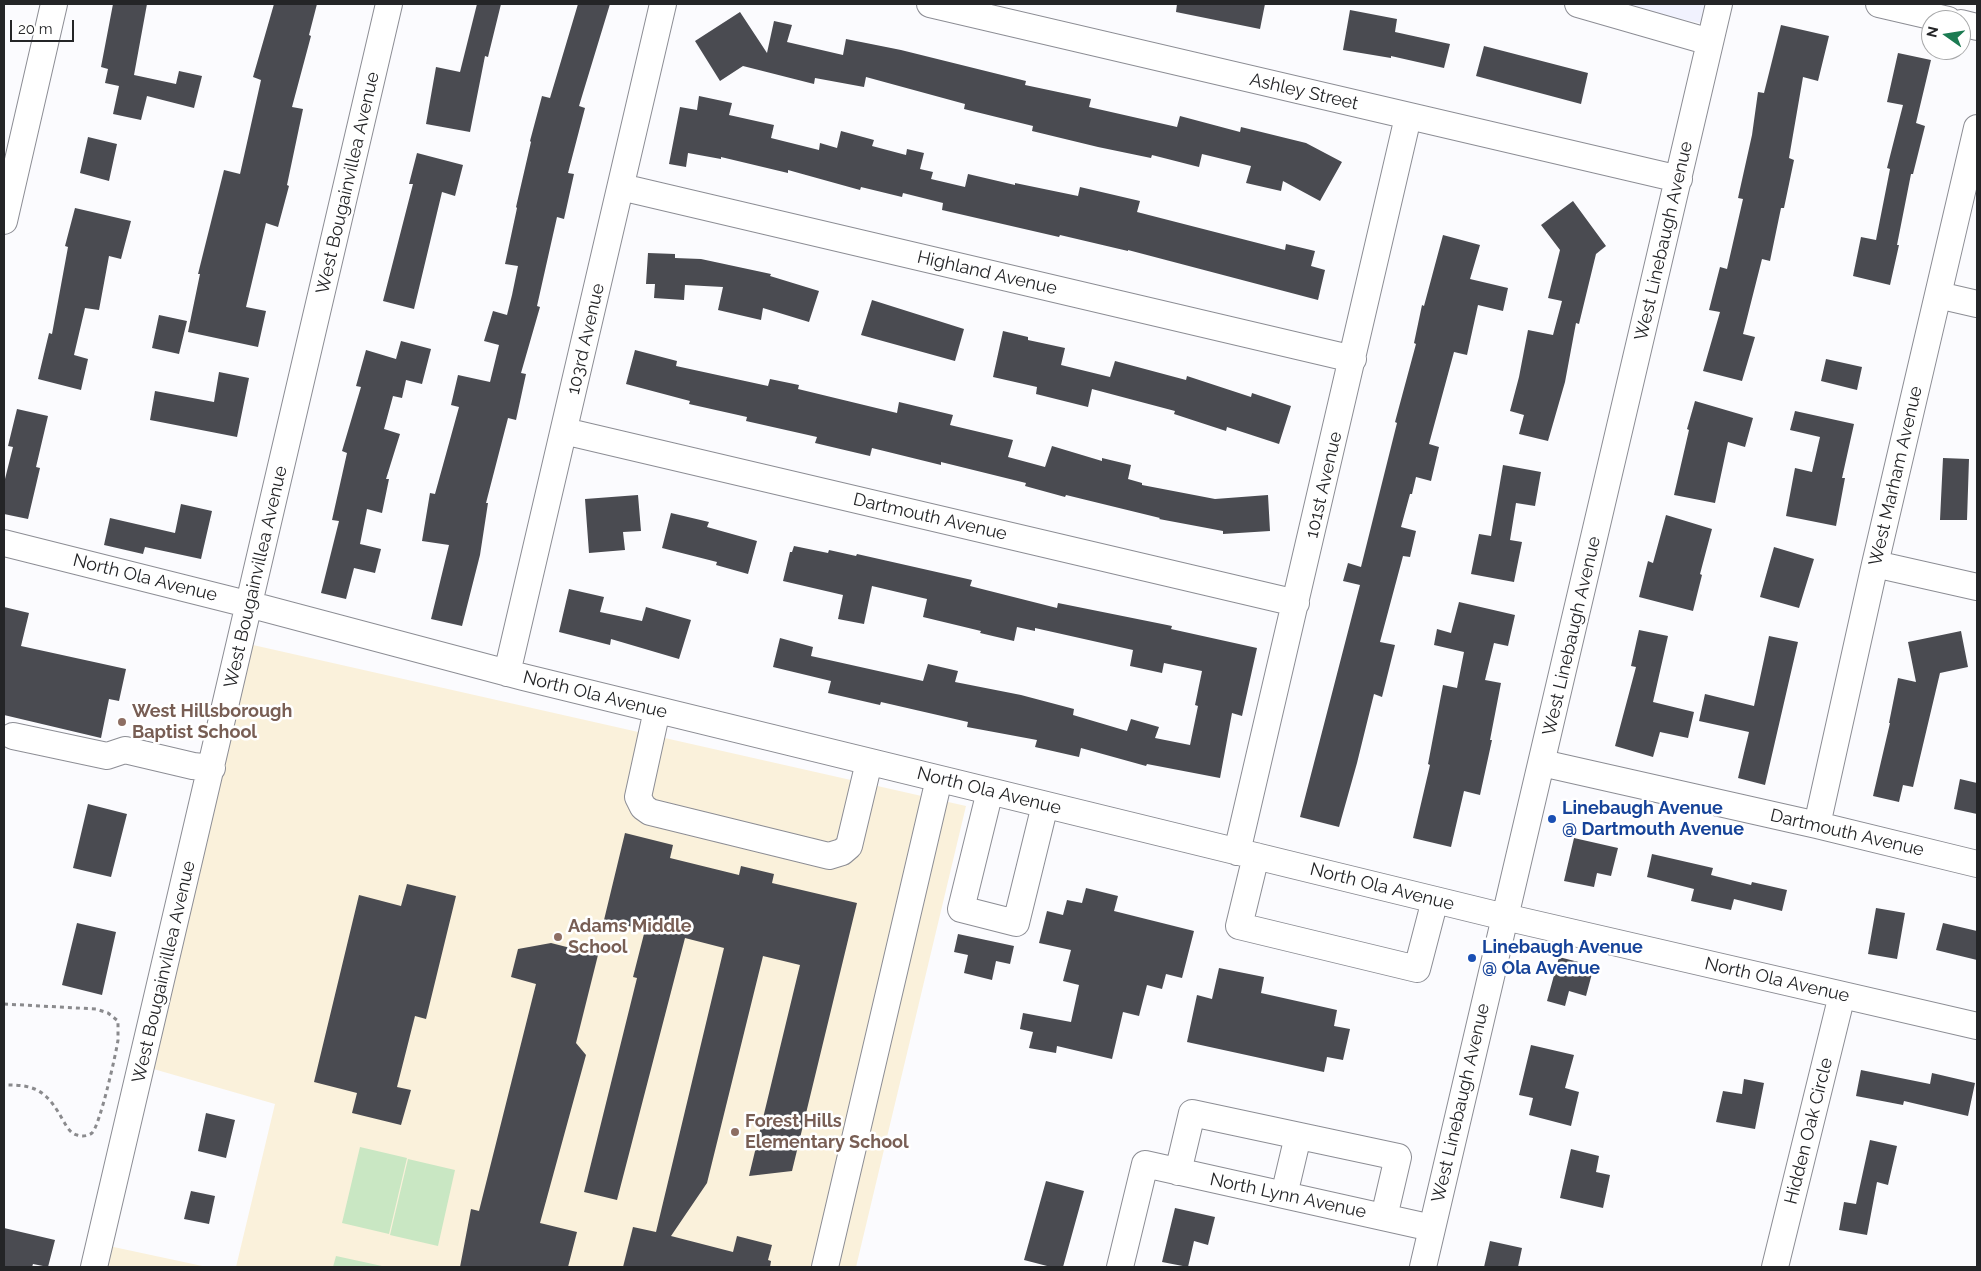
<!DOCTYPE html>
<html>
<head>
<meta charset="utf-8">
<style>
  body { margin:0 }
  #map { position:relative; width:1981px; height:1271px; overflow:hidden; background:#fbfbfe; font-family:Raleway,sans-serif }
  canvas { display:block }
  .frame { position:absolute; inset:0; border:5px solid #242527; pointer-events:none }
  .north { position:absolute; left:1921px; top:10px; width:50px; height:50px; box-sizing:border-box; background:#fff; border:1px solid #a7a8a9; border-radius:50%; rotate:283deg; font-size:14px; font-weight:700; line-height:20px; text-align:center; color:#242527 }
  .north::after { content:''; display:block; margin:auto; width:18px; height:22px; background:#1c7b52; clip-path:polygon(50% 0,100% 100%,50% 72%,0 100%) }
  .scale { position:absolute; left:10px; top:20px; width:64px; height:22px; box-sizing:border-box; border:2px solid #242527; border-top:0; padding-left:6px; font-size:15px; line-height:18px; white-space:nowrap; color:#242527; -webkit-text-stroke:4px #fff; paint-order:stroke }
</style>
</head>
<body>
<div id="map">
<canvas width="1981" height="1271"></canvas>
<div class="frame"></div>
<div class="north">N</div>
<div class="scale">20 m</div>
</div>
<script>
const ctx = document.querySelector('canvas').getContext('2d');
ctx.lineJoin = 'round';
function paint(path, color) { ctx.fillStyle = color; ctx.fill(path, 'evenodd'); }
function strokePath(path, color, width, dash) { ctx.strokeStyle = color; ctx.lineWidth = width; ctx.lineCap = dash ? 'butt' : 'round'; ctx.setLineDash(dash || []); ctx.stroke(path); }
function label(font, color, halo, rows, align = 'center') {
  ctx.font = font + ' Raleway,sans-serif'; ctx.lineWidth = 5; ctx.setLineDash([]); ctx.textBaseline = 'middle'; ctx.strokeStyle = halo; ctx.fillStyle = color; for (const [text, x, y, turn = 0] of rows) {
    ctx.save(); ctx.translate(x, y); ctx.rotate((+turn || 0) * Math.PI / 180); ctx.textAlign = isNaN(turn) ? turn : align; if (halo) ctx.strokeText(text, 0, 0); ctx.fillText(text, 0, 0); ctx.restore();
  }
}
paint(new Path2D(`
  M1611,4h95l-3,16 -3,3z`), '#f1f2fe');
paint(new Path2D(`
  M253,645l713,161 -110,461h-620l39,-163 -125,-36z
  M109,1246l98,21h-103z`), '#faf1db');
paint(new Path2D(`
  M360,1147l47,11 -18,76 -47,-11z
  M408,1159l47,11 -17,76 -48,-11z
  M336,1256l46,10v1h-49z`), '#c9e7c3');
paint(new Path2D(`
  M113,4h34l-13,71 42,9 3,-13 23,5 -8,32 -47,-12 -6,24 -28,-6 6,-28 -14,-3 3,-14 -7,-2z
  M274,4h43l-8,31 2,1 -19,71 11,2 -16,76 2,1 -11,41 -12,-4 -20,84 20,4 -8,36 -70,-15 12,-58h-2l26,-104 16,4 21,-94 -8,-3z
  M477,4h24l-13,53 -3,-1 -15,76 -44,-8 10,-57 24,5z
  M578,4h32l-31,102 6,2 -17,65 6,1 -10,45 -7,-2 -20,89 3,1 -19,66 5,1 -10,46 -8,-2 -22,85h2l-8,52 -18,71 -31,-7 18,-74 -27,-4 8,-48 5,1 24,-87 -8,-2 7,-30 32,7 9,-37 -15,-4 9,-30 14,4 5,-20 6,-29 -13,-2 12,-56 -1,-1 15,-65 -1,-1 12,-45 8,2z
  M1177,4h88l-5,25 -84,-17z
  M1350,10l47,9 -2,13 55,12 -6,24 -53,-12v2l-48,-8z
  M740,12l27,41 7,-32 18,4 -5,17 56,13 3,-16 55,11 125,31 -1,4 66,14 -2,8 88,20 3,-11 60,16 1,-5 65,16 36,19 -22,39 -37,-20 -2,10 -35,-8 5,-17 -49,-12 -3,13 -47,-12 -1,3 -53,-11 -66,-16 1,-5 -69,-17 1,-5 -99,-27 -2,10 -49,-9 -1,6 -71,-18 -23,15 -25,-40z
  M1781,25l48,11 -11,45 -15,-4 -14,81 5,2 -10,48h-3l-11,53 -8,-2 -19,75 12,3 -13,44 -39,-10 17,-59 -11,-2 11,-43 7,2 16,-70 -5,-1 14,-63 6,-43 6,1z
  M1484,46l104,27 -7,31 -105,-28z
  M1898,53l33,7 -15,63 9,3 -12,48h-2l-14,71h2l-9,40 -37,-9 8,-39 15,3 14,-71 -3,-1 16,-63 -16,-3z
  M699,96l33,7 -3,12 45,10 -3,13 48,12 1,-7 17,5 4,-17 33,9 -2,6 34,9 1,-6 17,4 -4,16 13,3 -2,7 34,8 3,-13 47,11v-2l63,13 2,-9 60,14 -3,11 148,38 1,-6 29,7 -4,15 14,4 -7,30 -190,-50v1l-68,-16 -1,2 -117,-27 1,-7 -40,-10 -1,4 -41,-10 -1,3 -72,-20v3l-67,-16v2l-33,-6 -2,14 -17,-3 11,-57 17,3z
  M88,137l29,7 -8,37 -29,-8z
  M417,153l46,12 -8,31 -13,-4 -28,117 -31,-8 30,-117h-4z
  M1573,201l33,45 -10,8 -17,70 -3,-1 -11,59 -17,59 -29,-7 5,-19 -14,-4 9,-34 9,-47 25,5 9,-34 -14,-3 12,-48 -19,-25z
  M75,208l56,13 -10,38 -12,-3 -10,54 -14,-2 -11,47 14,4 -7,31 -43,-11 11,-46 3,1 16,-87 -3,-1z
  M1443,235l37,10 -10,34 38,9 -5,23 -25,-6 -11,50 -13,-3 -25,92 10,3 -8,34 -15,-4 -4,17h-2l-9,33 15,4 -6,26 -7,-1 -23,86 15,3 -13,52 -8,-3 -17,69 -18,64 -39,-10 60,-232 -17,-4 5,-18 13,4 36,-144 -2,-1 21,-78 -2,-1 8,-38 2,1z
  M648,253l27,1v4l26,1 70,15 -1,2 49,15 -10,31 -46,-14 -2,12 -43,-10 5,-23 -38,-2 -1,15 -30,-2 1,-14h-9z
  M872,300l92,29 -9,32 -94,-26z
  M159,315l28,6 -8,33 -27,-6z
  M1003,331l25,6v3l37,8 -4,17 49,12 5,-16 71,19 1,-4 64,21 1,-4 39,13 -12,38 -52,-17 -1,4 -52,-17 1,-3 -83,-22 -4,18 -52,-13 1,-7 -44,-10z
  M401,341l30,8 -9,35 -16,-4 -4,18 -9,-2 -9,33 16,5 -14,45h3l-7,34 -15,-4 -7,35 21,5 -6,24 -21,-5 -8,31 -25,-6 18,-72 -7,-1 15,-67 -5,-2 19,-64 -5,-1 10,-36 30,9z
  M635,350l42,11 -1,5 92,20 2,-7 29,6 -1,4 99,24 2,-11 54,13 -3,10 63,15 -5,17 37,10 7,-21 50,15v-3l29,7 -3,14 14,4v2l73,14 53,-4 2,36 -47,3v-3l-64,-12 1,-1 -94,-23 -1,2 -40,-11 1,-3 -85,-21v3l-69,-17 -2,8 -55,-13 2,-6 -71,-16 1,-4 -58,-13 1,-3 -64,-17z
  M1826,359l36,8 -5,23 -36,-9z
  M219,372l30,6 -12,59 -87,-17 5,-29 59,11z
  M1695,401l58,17 -8,29 -17,-5 -13,61 -41,-8 15,-65 -2,-1z
  M17,409l31,7 -12,51 4,1 -12,51 -24,-5v-31l9,-36 -5,-1z
  M1795,411l59,13 -12,54h3l-9,48 -50,-10 9,-48 17,4 8,-35 -30,-7z
  M1943,458l26,1 -2,61h-27z
  M1503,465l38,7 -6,34 -19,-3 -6,37 12,2 -8,40 -43,-8 8,-40 12,2z
  M638,495l3,36 -18,1 2,18 -36,3 -4,-54z
  M181,504l31,7 -11,48 -56,-12 -2,7 -39,-9 6,-27 65,15z
  M671,513l38,9 -2,5 50,14 -9,33 -32,-9 1,-3 -55,-14z
  M1666,515l46,14 -12,45 2,1 -9,36 -54,-14 9,-36 5,2z
  M794,546l34,7 1,-3 27,6 1,-2 115,26 -2,6 87,22 1,-5 114,23 -1,3 86,19 -15,68 -10,-3 -12,65 -73,-14 -1,2 -65,-18 -2,9 -44,-10 2,-7 -70,-13 1,-5 -87,-20 -1,3 -52,-12 3,-12 -58,-14 7,-29 33,9 -2,9 112,25 5,-17 30,7 -3,11 66,13 53,14 -1,6 54,16 4,-12 28,8 -4,11 35,7 8,-39 -3,-1 7,-34 -38,-8 -2,10 -32,-7 3,-16 -98,-22v3l-18,-4 -3,14 -34,-8 1,-2 -58,-14 4,-18 -55,-13 -8,38 -26,-5 5,-24 -60,-14 7,-29h2z
  M1774,547l40,12 -15,49 -39,-11z
  M569,589l35,8 -4,15 42,9 4,-14 45,13 -12,39 -68,-20 -1,6 -51,-13z
  M1459,602l56,13 -7,31 -14,-3 -9,37 16,3 -11,57h2l-12,55 -16,-4 -13,56 -38,-9 17,-73 -2,-1 15,-79 14,3 7,-36 -30,-7 3,-16 14,4z
  M4,607l25,6 -8,33 105,23 -7,32 -10,-2 -8,39 -97,-23z
  M1639,630l29,6 -15,66 41,10 -6,26 -28,-6 -7,25 -38,-11 21,-79 -5,-1z
  M1961,631l7,36 -28,6 -27,114 -10,-2 -4,17 -26,-6 17,-73h-1l9,-45 18,4 -8,-40z
  M1769,636l29,6 -33,143 -27,-7 11,-46 -50,-11 6,-27 49,12z
  M1960,779l17,4v31l-23,-5z
  M88,804l39,10 -16,63 -38,-9z
  M625,833l48,12 -3,13 69,17 2,-9 33,8 -2,9 85,20 -65,268 -43,5 51,-211 -37,-9 -56,227 -36,53 62,16 4,-16 35,9 -4,15 3,1 -1,6h-147l10,-40 23,5 68,-284 -39,-10 -68,262 -33,-8 53,-214 -4,-1 12,-47 -41,-10z
  M1574,838l44,10 -7,28 -14,-3 -3,14 -30,-6z
  M1652,854l61,14 -2,7 40,10 1,-3 35,8 -5,21 -48,-12 -3,11 -40,-9 3,-12 -47,-12z
  M407,884l49,12 -30,123 -11,-3 -18,71 14,3 -10,35 -49,-12 5,-20 -43,-11 45,-187 42,11z
  M1086,888l32,8 -4,15 80,20 -12,47 -16,-4 -4,15 -15,-4 -8,31 -16,-4 -11,47 -55,-13 -1,7 -27,-5 4,-16 -13,-3 3,-16 48,9 8,-37 -16,-4 8,-31 -32,-7 8,-32 16,4 4,-15 15,3z
  M1876,908l29,5 -8,46 -29,-5z
  M77,923l39,9 -14,63 -40,-10z
  M1943,923l34,8v29l-41,-10z
  M958,934l56,12 -4,18 -14,-3 -4,19 -28,-7 4,-18 -14,-3z
  M551,943l47,12 -22,88 10,12 -46,168 37,9 -9,35h-108l11,-58 8,2 57,-227 -25,-7 7,-28z
  M1559,957l35,9 -8,30 -17,-5 -4,15 -18,-5z
  M1219,968l45,9 -3,16 76,17 -3,16 16,3 -7,31 -16,-3 -3,15 -137,-30 10,-47 15,4z
  M1531,1045l43,10 -9,33 14,4 -8,34 -42,-11 4,-17 -14,-3z
  M1861,1070l69,14 2,-11 43,10 -7,33 -64,-15 -1,4 -47,-9z
  M1744,1079l20,4 -9,46 -39,-7 7,-31 19,3z
  M206,1113l29,7 -9,38 -28,-7z
  M1870,1140l27,6 -9,39 -11,-3 -10,53 -28,-5 5,-28 12,2z
  M1571,1149l28,7 -3,16 14,3 -7,33 -43,-10z
  M1046,1181l38,10 -21,76h-12l-27,-7z
  M191,1191l24,5 -6,28 -25,-5z
  M1175,1208l40,9 -7,28 -14,-4 -6,26 -26,-5z
  M4,1228l51,12 -7,27 -15,-3 -1,3h-28z
  M1490,1241l32,7 -4,19h-34z`), '#4a4b51');
const minor = new Path2D(`
  M930,4l749,175
  M1578,4l132,38
  M1879,4l69,16
  M1961,23l16,4
  M621,187l732,172
  M4,221l50,-217
  M1938,295l39,9
  M564,431l732,172
  M4,543l259,65 260,69 982,240 472,109
  M1875,564l102,23
  M507,673l156,-669
  M657,710l-19,87 5,10 7,5 179,44 13,-4 7,-6 20,-84
  M13,736l94,20 18,-6 68,16 19,2
  M1542,763l275,62 160,39
  M990,791l-29,118 55,14 29,-118
  M1817,825l58,-261 102,-436
  M1237,852l171,-735
  M1256,856l-17,70 178,43 18,-69
  M1178,1172l14,-59 206,44 -14,60
  M1284,1195l14,-59
  M94,1267l295,-1263
  M825,1267l114,-488
  M1120,1267l25,-103 287,64
  M1423,1267l296,-1263
  M1775,1267l67,-272`);
strokePath(minor, '#8c8d94', 28);
strokePath(new Path2D(`
  M4,1004l92,5 12,4 10,8c0,6 0,13 0,19 -2,14 -18,85 -26,93 -4,3 -10,4 -15,2 -6,-1 -10,-8 -13,-13 -16,-29 -26,-38 -60,-37`), '#8a8a8d', 3, [4, 4]);
strokePath(minor, '#fff', 26);
for (const [x, y, r, color] of [
  [122,722,5,"#8d6e63"],
  [1552,819,5,"#1a4fb4"],
  [558,937,5,"#8d6e63"],
  [1472,958,5,"#1a4fb4"],
  [735,1132,5,"#8d6e63"]
]) { const dot = new Path2D(); dot.arc(x, y, r, 0, 2 * Math.PI); ctx.fillStyle = color; ctx.fill(dot); strokePath(dot, '#fff', 2); }
label('18px', '#242527', '#fff', [
  ["Ashley Street",1304,92,13],
  ["West Bougainvillea Avenue",348,183,-77],
  ["West Linebaugh Avenue",1664,241,-77],
  ["Highland Avenue",987,273,13],
  ["103rd Avenue",586,339,-77],
  ["West Marham Avenue",1896,476,-77],
  ["101st Avenue",1324,485,-77],
  ["Dartmouth Avenue",930,517,13],
  ["West Bougainvillea Avenue",256,577,-77],
  ["North Ola Avenue",145,578,14],
  ["West Linebaugh Avenue",1572,636,-77],
  ["North Ola Avenue",595,695,14],
  ["North Ola Avenue",989,791,14],
  ["Dartmouth Avenue",1847,833,13],
  ["North Ola Avenue",1382,887,14],
  ["West Bougainvillea Avenue",164,972,-77],
  ["North Ola Avenue",1777,980,13],
  ["West Linebaugh Avenue",1461,1103,-77],
  ["Hidden Oak Circle",1809,1131,-76],
  ["North Lynn Avenue",1288,1196,12]
]);
label('bold 18px', '#785e54', '#fff', [
  ["West Hillsborough",132,712],
  ["Baptist School",132,733],
  ["Adams Middle",568,927],
  ["School",568,948],
  ["Forest Hills",745,1122],
  ["Elementary School",745,1143]
], 'left');
label('bold 18px', '#164399', '#fff', [
  ["Linebaugh Avenue",1562,809],
  ["@ Dartmouth Avenue",1562,830],
  ["Linebaugh Avenue",1482,948],
  ["@ Ola Avenue",1482,969]
], 'left');
</script>
</body>
</html>
